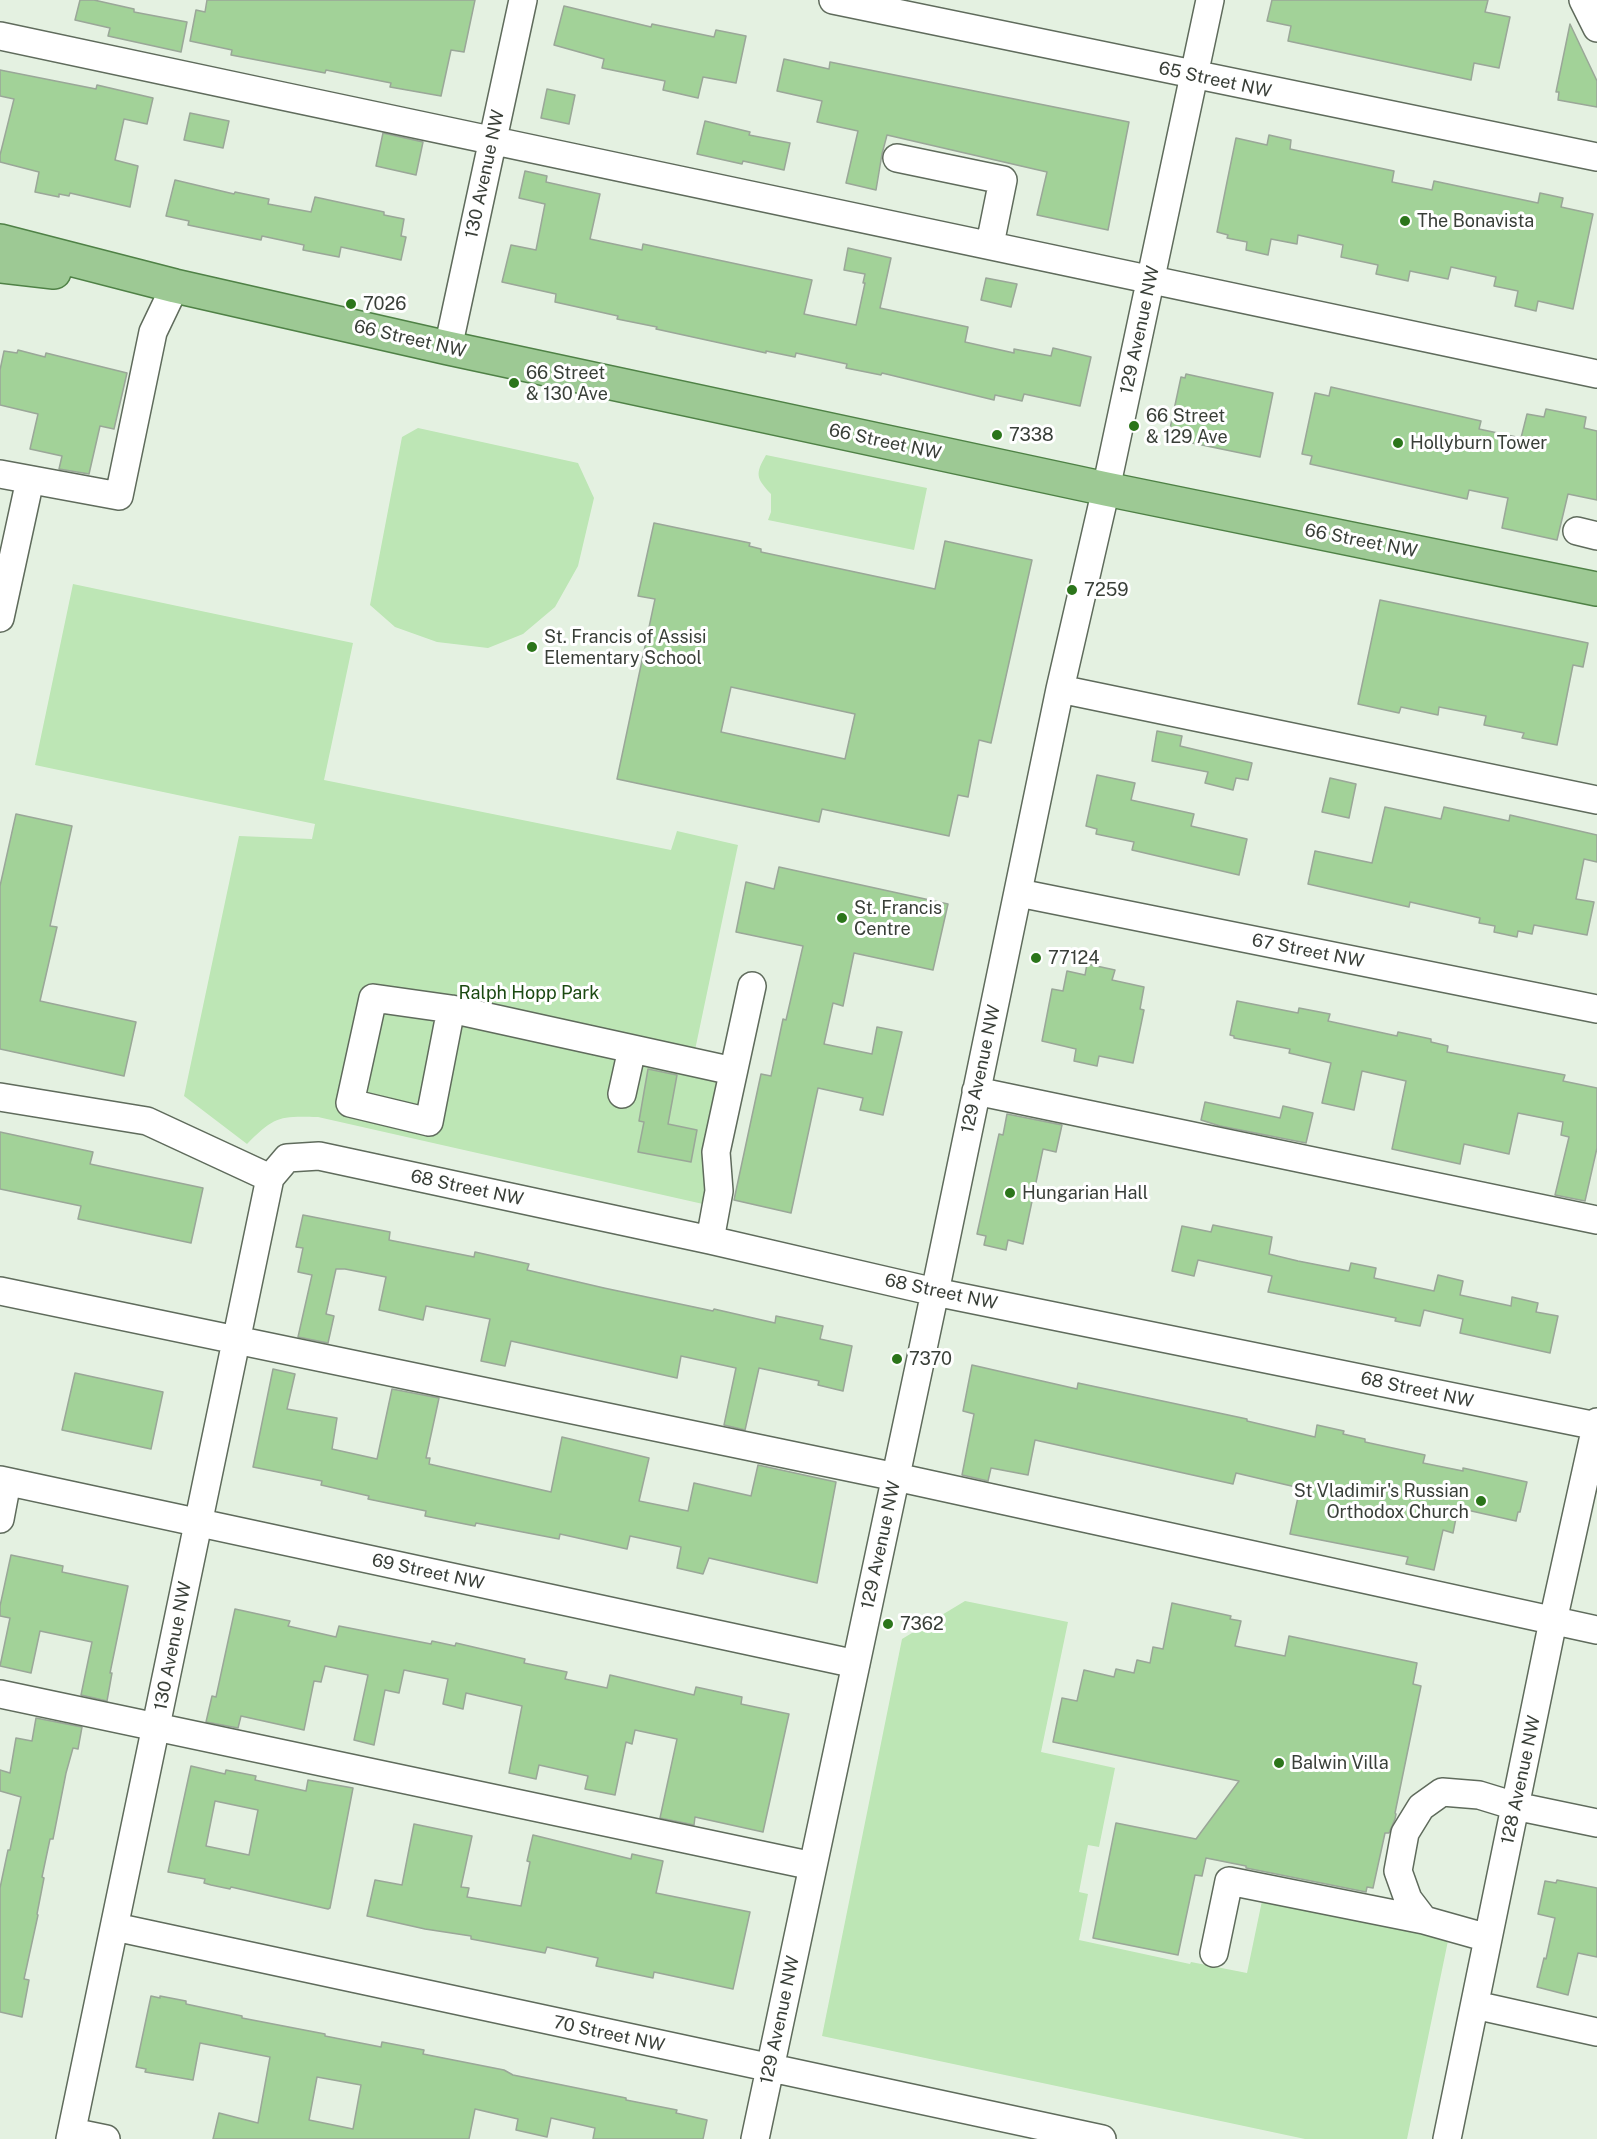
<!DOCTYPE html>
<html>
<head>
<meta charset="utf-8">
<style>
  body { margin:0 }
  canvas { display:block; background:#e4f1e1 }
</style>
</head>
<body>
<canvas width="1597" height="2139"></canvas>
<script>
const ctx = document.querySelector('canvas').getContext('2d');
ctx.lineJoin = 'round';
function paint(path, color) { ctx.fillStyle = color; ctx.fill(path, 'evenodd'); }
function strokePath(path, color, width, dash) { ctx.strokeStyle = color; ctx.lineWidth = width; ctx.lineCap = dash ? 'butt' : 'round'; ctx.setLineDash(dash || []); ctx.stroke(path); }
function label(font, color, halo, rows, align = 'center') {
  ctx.font = font + ' "Public Sans",sans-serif'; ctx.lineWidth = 6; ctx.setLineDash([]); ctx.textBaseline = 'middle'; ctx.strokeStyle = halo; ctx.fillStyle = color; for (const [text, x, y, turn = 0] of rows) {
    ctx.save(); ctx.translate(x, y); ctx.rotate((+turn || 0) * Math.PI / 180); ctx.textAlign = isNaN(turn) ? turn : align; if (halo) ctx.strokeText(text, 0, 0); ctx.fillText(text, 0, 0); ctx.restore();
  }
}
paint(new Path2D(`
  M418,428l160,35 16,35 -16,68 -23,41 -32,27 -35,14 -51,-6 -42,-15 -25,-22 32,-168z
  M766,455l161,33 -13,62 -146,-30 3,-8v-18c-15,-16 -16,-20 -5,-39z
  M73,584l280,59 -29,137 347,70 6,-19 61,14 -43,205 38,9 -30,145 -385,-87c-39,-1 -43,-1 -71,27l-63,-48 55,-260 73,3 3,-15 -280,-59z
  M965,1601l103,21 -27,130 74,16 -16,79 -11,-2 -9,47 9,2 -9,46 111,24 1,-2 56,11 16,-77 186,40 -42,203h-102l-483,-103 80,-397z`), '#bde6b5');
const building = new Path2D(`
  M80,0h14l40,9v3l53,10 -6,30 -73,-16 2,-8 -35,-8z
  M207,0h268l-11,52 -13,-2 -10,46 -51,-9 1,-4 -65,-13 -1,3 -94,-18 1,-5 -42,-9 6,-31 9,2z
  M1272,0h216l-3,12 25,5 -11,51 -25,-5 -3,17 -183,-39 3,-15 -24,-5z
  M564,6l87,21 1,-3 62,13 2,-7 30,6 -10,47 -33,-6 -5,21 -35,-8 2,-9 -63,-13 2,-9 -50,-14z
  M1570,24l27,57v26l-39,-7 1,-8h-3z
  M784,59l45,10 1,-7 299,60 -21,108 -71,-15 10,-43 -160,-37 -5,19 -6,36 -30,-7 12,-52 -41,-9 5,-21 -45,-10z
  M0,70l96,19 1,-4 56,13 -6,26 -23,-5 -9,41 23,6 -8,41 -60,-14 -1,3 -10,-2v3l-24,-5 4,-20 -39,-10v-7l14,-56 -14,-3z
  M547,89l28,6 -6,29 -28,-6z
  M190,113l39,8 -6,27 -39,-8z
  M705,121l45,11 -1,3 41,8 -6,27 -41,-9 -1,3 -45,-10z
  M383,133l40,9 -7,33 -40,-9z
  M1269,135l22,5 -1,9 104,22 -2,11 40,8 2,-9 104,22 2,-10 23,5 -2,9 32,7 -20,95 -35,-8 -2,10 -21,-5 3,-15 -24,-5 2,-9 -45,-10 -3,12 -38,-8 -2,10 -32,-7 2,-9 -37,-8 2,-12 -45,-10 -1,9 -26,-5 -3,16 -22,-5 1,-8 -20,-4 1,-3 -11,-3 10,-50 9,-44 31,7z
  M525,171l22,5 -1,6 54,12 -10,45 52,11 1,-6 169,36 -8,34 52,11 9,-42h-2l2,-9 -21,-4 4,-22 43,10 -11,50 88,19 -3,15 49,11v-4l37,7 2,-8 38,9 -11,49 -56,-12 -2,7 -27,-6 -1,5 -112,-27 -1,2 -35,-7 1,-4 -51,-11 -1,4 -29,-6v2l-110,-24 1,-2 -40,-8 1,-3 -63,-14 1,-8 -54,-12 9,-37 25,5 9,-46 -26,-6z
  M175,180l59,14 1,-2 34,7 -1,5 43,8 4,-15 69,15v3l20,4 -3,17 5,1 -5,23 -60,-13 -2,10 -36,-7 1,-5 -42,-9 -1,4 -73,-15 1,-4 -23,-5z
  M986,278l31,6 -6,23 -30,-7z
  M18,350l27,7 1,-4 81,20 -13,56 -14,-3 -11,48 -30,-5 3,-13 -32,-7 8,-35 -38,-9v-35l4,-19 13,2z
  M1186,374l87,19 -13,64 -92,-19 13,-61 4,1z
  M1331,387l150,34 -2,8 42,9 6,-24 17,3 2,-8 40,8 -2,11 13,3v69l-29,-6 -11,46 -55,-12 6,-30 -39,-8 -2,9 -157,-35 2,-8 -10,-2 13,-61 14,3z
  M654,523l96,20 -1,3 12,3v3l174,37 10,-48 87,19 -41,183 -12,-3 -11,57 -10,-2 -9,41 -127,-27 -3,13 -202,-43 38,-180 -17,-3zM731,687l124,27 -10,45 -124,-27z
  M1380,600l208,43 -5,24 -10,-2 -16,80 -35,-7 2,-5 -40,-8 2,-9 -47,-9 -1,8 -37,-8 -2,6 -41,-9z
  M1157,731l25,5 -2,10 72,17 -4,17 -12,-2 -3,12 -28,-7 3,-11 -56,-11z
  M1097,775l38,8 -4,17 63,14 -3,12 56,13 -8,36 -107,-25 2,-8 -38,-8 1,-5 -11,-3z
  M1330,778l26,6 -7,34 -27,-6z
  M1385,807l56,12 3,-12 65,14 1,-6 87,20v27l-13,-3 -8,40 18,3 -7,33 -53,-10 -2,9 -14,-3 -1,6 -23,-5 1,-6 -16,-3 1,-5 -70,-16 -1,5 -101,-23 7,-33 57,12z
  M16,814l56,12 -22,100 7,1 -17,74 96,21 -12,54 -124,-27v-163z
  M779,867l169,37 -15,66 -79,-17 -11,53 -10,-3 -9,41 48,10 5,-27 25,5 -19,83 -23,-5 3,-12 -45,-10 -27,125 -57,-13 27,-126 10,2 12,-57 3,1 17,-74 -67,-14 10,-50 28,7z
  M1087,964l28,6 -3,10 32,7 -4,22 4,1 -11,53 -34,-7 -2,10 -23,-5 2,-12 -34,-8 10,-52 11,2 4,-20 18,4z
  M1237,1001l61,12 1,-5 31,6 -2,7 69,15 1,-4 33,7v3l17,4 -1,6 118,23 -2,6 34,7v60l-12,53 -30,-6 14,-58 -8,-2 2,-13 -45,-9 -9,41 -45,-10 -4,20 -68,-15 14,-68 -44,-10 -8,39 -32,-7 9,-40 -42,-10 1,-4 -56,-11v-2l-4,-1z
  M648,1069l29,6 -9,49 29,6 -6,32 -53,-10 6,-30 -5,-1z
  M1205,1102l75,16 3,-12 30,7 -7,30 -86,-17 -19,-6z
  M1007,1114l55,11 -6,27 -13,-3 -20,95 -15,-4 -2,10 -22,-5 2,-9 -9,-2 22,-100 4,1z
  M0,1132l93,20 -3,12 113,24 -12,55 -113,-24 3,-13 -81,-17z
  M303,1215l87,17 -1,8 85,17 1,-5 54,12 -2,6 77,18 109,23 1,-2 61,14 1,-7 47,10 -3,13 32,7 -9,45 -25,-6 1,-4 -60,-13 -14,62 -21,-5 12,-57 -55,-12 -4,22 -166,-37 -6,25 -24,-5 9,-42 -64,-13 -3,14 -44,-10 7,-33 -41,-8h-9l-10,45 8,2 -6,27 -30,-6 14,-62 -14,-3 5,-24 -7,-1z
  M1213,1225l59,12 -3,17 29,7 51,10 2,-8 25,5 -2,10 60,13 4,-16 25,6 -3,14 51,11 1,-9 26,6 -2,9 22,4 -8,37 -90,-20 3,-14 -39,-9 -4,16 -25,-5 1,-3 -128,-26 4,-16 -74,-16 -4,16 -22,-5 10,-45 29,6z
  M972,1365l105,24 1,-6 169,36v2l68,16 2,-12 27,6 -1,3 22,5v3l60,13 -2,8 40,8v-3l64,14 -7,30h-2l-2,9 -58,-13 -5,25 -10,-3 -9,40 -28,-6 2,-7 -118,-23 10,-46 -64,-15 -3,11 -198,-44 -7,35 -37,-7 -3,13 -26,-6 12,-61 -11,-3z
  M273,1369l22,5 -8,35 50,9 -5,31 45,10 15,-70 47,9 -13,60h4l-1,6 122,28 11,-55 87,21 -10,43 49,10 6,-28 57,13 7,-31 78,17 -19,101 -108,-25 -6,16 -26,-6 4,-21 -51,-11 -3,13 -67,-15 -1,5 -83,-16 -1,3 -50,-10 1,-5 -58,-12 1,-3 -48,-11 1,-4 -69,-14z
  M75,1373l88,19 -12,57 -89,-19z
  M11,1555l52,11 -1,6 66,14 -18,87h2l-5,28 -26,-6 11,-53 -52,-11 -9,42 -31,-7 10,-48 -10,-2v-10z
  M1172,1603l59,13 -1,3 11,2 -6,25 50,10 4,-20 128,27 -4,21 8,2 -26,127 1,1 -1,5 -6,14h-4l-12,55 -6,-1 -1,5 -120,-24v-2l-40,-8 -4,18 -7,-1 -17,80 -85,-17 23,-115 80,16 43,-58 -186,-39 9,-44 15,3 7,-31 30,7 2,-8 18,4 3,-13 13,3 3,-16 10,2z
  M235,1609l55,12 -2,5 48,11 3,-11 92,18 1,-3 23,5 1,-3 69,16 -1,4 43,9 -2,7 42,9 3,-13 84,20 2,-8 46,10 -1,7 48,10 -26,118 -68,-15 -1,8 -34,-7 17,-79 -42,-9 -3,14 -6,-2 -11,53 -30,-6 3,-13 -49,-11 -3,14 -27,-6 13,-67 -56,-13 -3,16 -20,-5 5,-25 -44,-9 -5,23 -14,-3 -11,55 -20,-5 14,-65 -43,-9 -4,16 -7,-1 -10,49 -63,-14 -3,12 -32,-6 6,-26 4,1z
  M36,1718l46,9 -4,22 -5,-1 -7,25 -13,66h-3l-8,38 2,1 -7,36 1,1 -14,64 5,1 -7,37 -22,-5v-124l8,-38h2l11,-53 -21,-6v-21l10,3 6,-35 16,3z
  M191,1766l34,8 1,-4 30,6 -1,4 51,11 2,-11 45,8 -23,120 -2,1 -97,-22 -1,2 -19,-4 -7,-2 1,-4 -37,-7zM215,1801l43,9 -9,45 -43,-9z
  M414,1824l58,12 -11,51 8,1 -2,9 54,9 9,-44 -3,-1 6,-26 98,24 1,-5 31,7 -7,32 94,19 -17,77 -79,-17 -1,6 -57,-12 2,-8 -51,-11 -2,6 -74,-14v-3l-46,-7 -58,-13 8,-36 27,5z
  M1557,1880l40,8v69l-19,-4 -10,42 -31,-8 7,-29 2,1 9,-41 -17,-4 7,-33 11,2z
  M151,1996l9,2v-2l26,5v3l56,12v2l83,16v2l56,11 1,-5 42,8 -1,4 81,16 9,5 113,23v2l51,10 -1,3 31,7 -4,19h-110l2,-11 -44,-10 -4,19 -31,-7 2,-11 -43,-10 -6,30h-256l6,-26 39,10 12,-66 -70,-14 -7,37 -48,-8 1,-3 -10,-2zM317,2077l44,8 -8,44 -44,-9z`);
paint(building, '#a2d298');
strokePath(building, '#9aa798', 1.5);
const minor = new Path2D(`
  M833,0l764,157
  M1583,0l14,28
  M0,36c532,114 1065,223 1597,338
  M897,158l106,22 -13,64
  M448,348l75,-348
  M0,474l119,22 34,-164 22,-46
  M1577,531l20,5
  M0,618l30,-138
  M1060,689l537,111
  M1019,893l578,116
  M451,1009l-22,113 -79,-19 23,-105 78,11 282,62
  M976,1091l621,129
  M622,1094l10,-45
  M0,1097l147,24 123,57
  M710,1240l9,-49 -3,-39 36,-166
  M0,1291l896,186 701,153
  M0,1480l856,184
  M0,1519l7,-37
  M0,1694l813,172
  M1424,1920l-16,-21 -10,-28 7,-38 16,-26 21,-15 37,3 36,11 82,17
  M115,1927l987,212
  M1214,1953l15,-72 195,39 64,18
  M1475,2005l122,27
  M72,2132l34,7
  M70,2139l200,-961 17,-20 32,-2 391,84 225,52 662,134
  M755,2139l180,-847 125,-603 46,-200 104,-489
  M1447,2139l106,-518 44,-199`);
const major = new Path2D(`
  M0,241l175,45 273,62 658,141 491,100
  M0,266l54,6`);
strokePath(minor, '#5f6b5c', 30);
strokePath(major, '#4f8146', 36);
strokePath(minor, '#fff', 27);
strokePath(major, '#9dc994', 33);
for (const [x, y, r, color] of [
  [1405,221,6,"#2b751a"],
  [351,304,6,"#2b751a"],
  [514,383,6,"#2b751a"],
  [1134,426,6,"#2b751a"],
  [997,435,6,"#2b751a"],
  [1398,443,6,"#2b751a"],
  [1072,590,6,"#2b751a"],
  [532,647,6,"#2b751a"],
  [842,918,6,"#2b751a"],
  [1036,958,6,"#2b751a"],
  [1010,1193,6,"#2b751a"],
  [897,1359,6,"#2b751a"],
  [1481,1501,6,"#2b751a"],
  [888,1624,6,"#2b751a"],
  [1279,1763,6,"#2b751a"]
]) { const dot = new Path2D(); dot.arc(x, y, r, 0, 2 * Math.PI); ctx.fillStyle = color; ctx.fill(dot); strokePath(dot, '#fff', 2); }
label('18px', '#393f38', '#fff', [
  ["65 Street NW",1215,80,12],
  ["130 Avenue NW",485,174,-78],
  ["129 Avenue NW",1140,330,-78],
  ["66 Street NW",410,339,13],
  ["66 Street NW",885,442,12],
  ["66 Street NW",1361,541,11],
  ["67 Street NW",1308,951,11],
  ["129 Avenue NW",981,1069,-78],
  ["68 Street NW",467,1188,12],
  ["68 Street NW",941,1292,12],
  ["68 Street NW",1417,1390,12],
  ["129 Avenue NW",881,1545,-78],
  ["69 Street NW",428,1572,12],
  ["130 Avenue NW",173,1646,-79],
  ["128 Avenue NW",1521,1780,-78],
  ["129 Avenue NW",780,2020,-78],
  ["70 Street NW",609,2034,12]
]);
label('18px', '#393f38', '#fff', [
  ["The Bonavista",1417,221],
  ["7026",363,304],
  ["66 Street",526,373],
  ["& 130 Ave",526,394],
  ["66 Street",1146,416],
  ["& 129 Ave",1146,437],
  ["7338",1009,435],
  ["Hollyburn Tower",1410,443],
  ["7259",1084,590],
  ["St. Francis of Assisi",544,637],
  ["Elementary School",544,658],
  ["St. Francis",854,908],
  ["Centre",854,929],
  ["77124",1048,958],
  ["Hungarian Hall",1022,1193],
  ["7370",909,1359],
  ["St Vladimir's Russian",1469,1491,"right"],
  ["Orthodox Church",1469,1512,"right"],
  ["7362",900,1624],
  ["Balwin Villa",1291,1763]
], 'left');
label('18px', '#1b4911', '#fff', [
  ["Ralph Hopp Park",529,993]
]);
</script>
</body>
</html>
